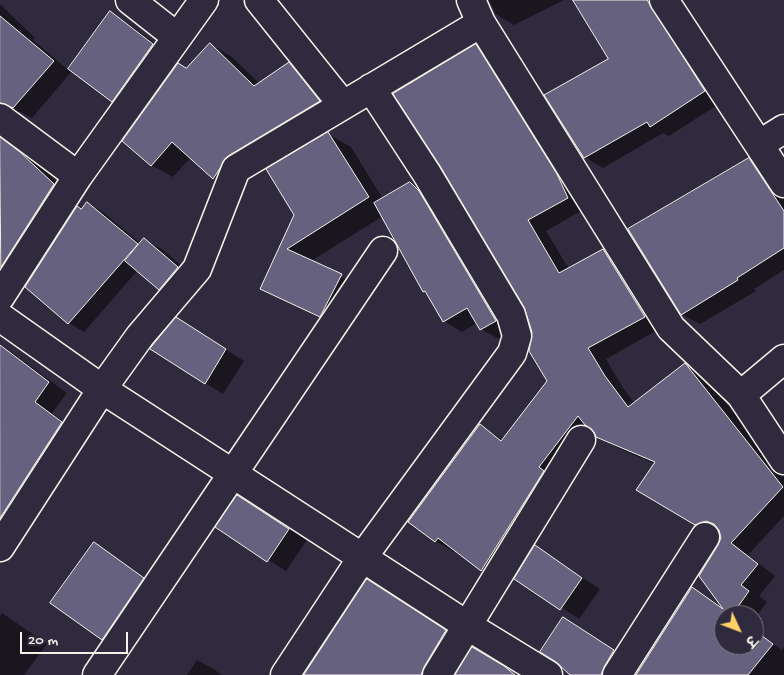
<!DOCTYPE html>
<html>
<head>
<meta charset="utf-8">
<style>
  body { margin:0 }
  #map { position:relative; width:784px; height:675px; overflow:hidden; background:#2f2a3d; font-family:"Gochi Hand","Playpen Sans Deva",sans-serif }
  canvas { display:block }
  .north { position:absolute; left:714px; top:605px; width:50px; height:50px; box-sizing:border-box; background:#2f2a3d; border:1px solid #7e7a81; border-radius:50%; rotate:133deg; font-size:14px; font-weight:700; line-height:20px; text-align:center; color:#f4f1e8 }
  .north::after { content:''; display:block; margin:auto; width:18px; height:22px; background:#ffd166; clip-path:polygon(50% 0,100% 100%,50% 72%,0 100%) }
  .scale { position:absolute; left:20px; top:632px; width:108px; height:22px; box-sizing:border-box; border:2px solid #f4f1e8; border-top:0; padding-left:6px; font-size:15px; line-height:18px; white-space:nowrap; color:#f4f1e8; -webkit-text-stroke:4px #2f2a3d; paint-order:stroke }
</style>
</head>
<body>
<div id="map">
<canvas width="784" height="675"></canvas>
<div class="north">उ</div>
<div class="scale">20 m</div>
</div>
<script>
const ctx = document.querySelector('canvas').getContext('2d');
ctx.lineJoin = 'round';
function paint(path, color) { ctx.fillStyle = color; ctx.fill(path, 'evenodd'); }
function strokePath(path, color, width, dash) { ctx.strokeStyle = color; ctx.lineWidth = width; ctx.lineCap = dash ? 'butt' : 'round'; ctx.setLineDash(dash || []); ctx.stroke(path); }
paint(new Path2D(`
  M489,0h75l-50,25 -18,-11z
  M574,0h84l64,102 -53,34 -6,-3 -60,35 -18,-11 25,-98z
  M0,4l35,34 -2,2 35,30 43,-57 18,11 42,31 -41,57 -18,-11 -40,-30 -40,47 -11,-6 -8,1 -10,22 5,7 30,22 33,31 -71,119z
  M210,44l22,13 28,27 29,-20 22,12 30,38 -91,54 -15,22 -21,-12 -23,-21 -18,20 -22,-12 35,-96z
  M476,46l19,11 91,151 -40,23 23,38 34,-19 19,11 41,66 -57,32 17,29 12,16 50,-39 19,10 80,102v39l-36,39 27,21 -16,20 8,6 -13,18v-5h-30v30h30v-16l28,21 2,-3v28h-147l55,-87 32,20 -4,-62 2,-8 -1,-5 -6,2 -19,-11 -41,-60 -39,-17 -19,-11 -3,-6 -37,49 -57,101 -45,-30 -1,2 -19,-11 45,-116 23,15 45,-59 -15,-49z
  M328,134l23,13 32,52 27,-16 18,11 86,137 -15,8 -18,-10 -4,-6 -15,9 -18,-11 -43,-68 2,-1 -20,-36 -72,45 53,28 -21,40 -82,-40 35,-74z
  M749,159l18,11 17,26v74l-30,19 2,2 -56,33 -18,-10z
  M87,203l16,9 38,32 4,-4 18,10 33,28 -18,21 -18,-10 -22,-19 -54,62 -15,-9 13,-113z
  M195,330l49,31 -21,33 -18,-11z
  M0,344l67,49 -15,20 27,20 -79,121z
  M256,507l51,33 -21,31 -69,-44z
  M94,544l67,45 -40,60 -18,-10z
  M535,547l65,42 -21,30 -63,-41z
  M384,590l78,51 -21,34h-136z
  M2,613l45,31 -23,31h-24v-59z
  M564,618l68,44 -7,13h-50z
  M197,660l18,10 7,5h-35z`), '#0007');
const building = new Path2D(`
  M573,0h74l58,91 -55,36 -3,-5 -63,36 -40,-63 64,-36z
  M110,11l43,33 -41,58 -44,-33z
  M0,16l54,45 -41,47 -13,-5z
  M210,43l44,43 35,-24 31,39 -92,55 -15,23 -41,-37 -21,24 -29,-25 56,-78 8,5z
  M476,44l81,130 11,24 -40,22 31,53 44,-24 42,68 -57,31 17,28 23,31 57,-44 98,124 -52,56 27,21 -17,21 8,6 -17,24h-8v30h30v-15l19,14 -25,31h-112l56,-88 31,22 -24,-33 19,-31 3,-7 -2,-8 -5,-6 -8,-3 -11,4 -59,-35 19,-28 -59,-25 -2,-5 -9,-7 -7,-9 -39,51 5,4 -63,100 -43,-33 -3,4 -27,-20 72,-98 21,17 46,-60 -18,-30 3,-19 -8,-25 -84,-141 -47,-72z
  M328,132l41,65 -82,52 55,25 -22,43 -60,-28 34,-74 -28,-46z
  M0,137l20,15 34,32 -53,83z
  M749,158l35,53v37l-47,30 1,2 -57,35 -53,-86z
  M410,182l9,9 77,130 -16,9 -13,-22 -24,14 -18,-31 -2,1 -49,-89z
  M87,202l51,42 -70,80 -43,-37 52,-81 4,3z
  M144,238l34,29 -19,23 -34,-29z
  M176,317l50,32 -21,35 -55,-35z
  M0,345l49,37 -14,20 27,20 -62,96z
  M237,495l52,34 -22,33 -52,-35z
  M94,542l50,36 -42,62 -52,-37z
  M535,545l47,33 -22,32 -46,-31z
  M367,579l79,51 -22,37 -3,8h-117z
  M563,617l51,33 -10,17 -3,8h-31l-14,-13 -16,-10z
  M472,647l32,19 11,9h-60z`);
paint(building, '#66617e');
strokePath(building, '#f4f1e8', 1);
const minor = new Path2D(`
  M130,0l47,37
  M259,0l84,105
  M471,0l10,23 190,305 70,67 43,65
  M664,0l120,183
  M0,118l78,58
  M760,144l24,-15
  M0,297l78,-121 126,-176
  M0,317l102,72 366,237 80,49
  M741,395l43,-36
  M0,547l102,-158 38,-53 57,-67 39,-100 245,-146
  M97,675l286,-424
  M285,675l77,-117 150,-205 5,-17 -6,-21 -84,-141 -56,-86
  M437,675l144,-235
  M617,675l88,-138`);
strokePath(minor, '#f4f1e8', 31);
strokePath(minor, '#2f2a3d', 28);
</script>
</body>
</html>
